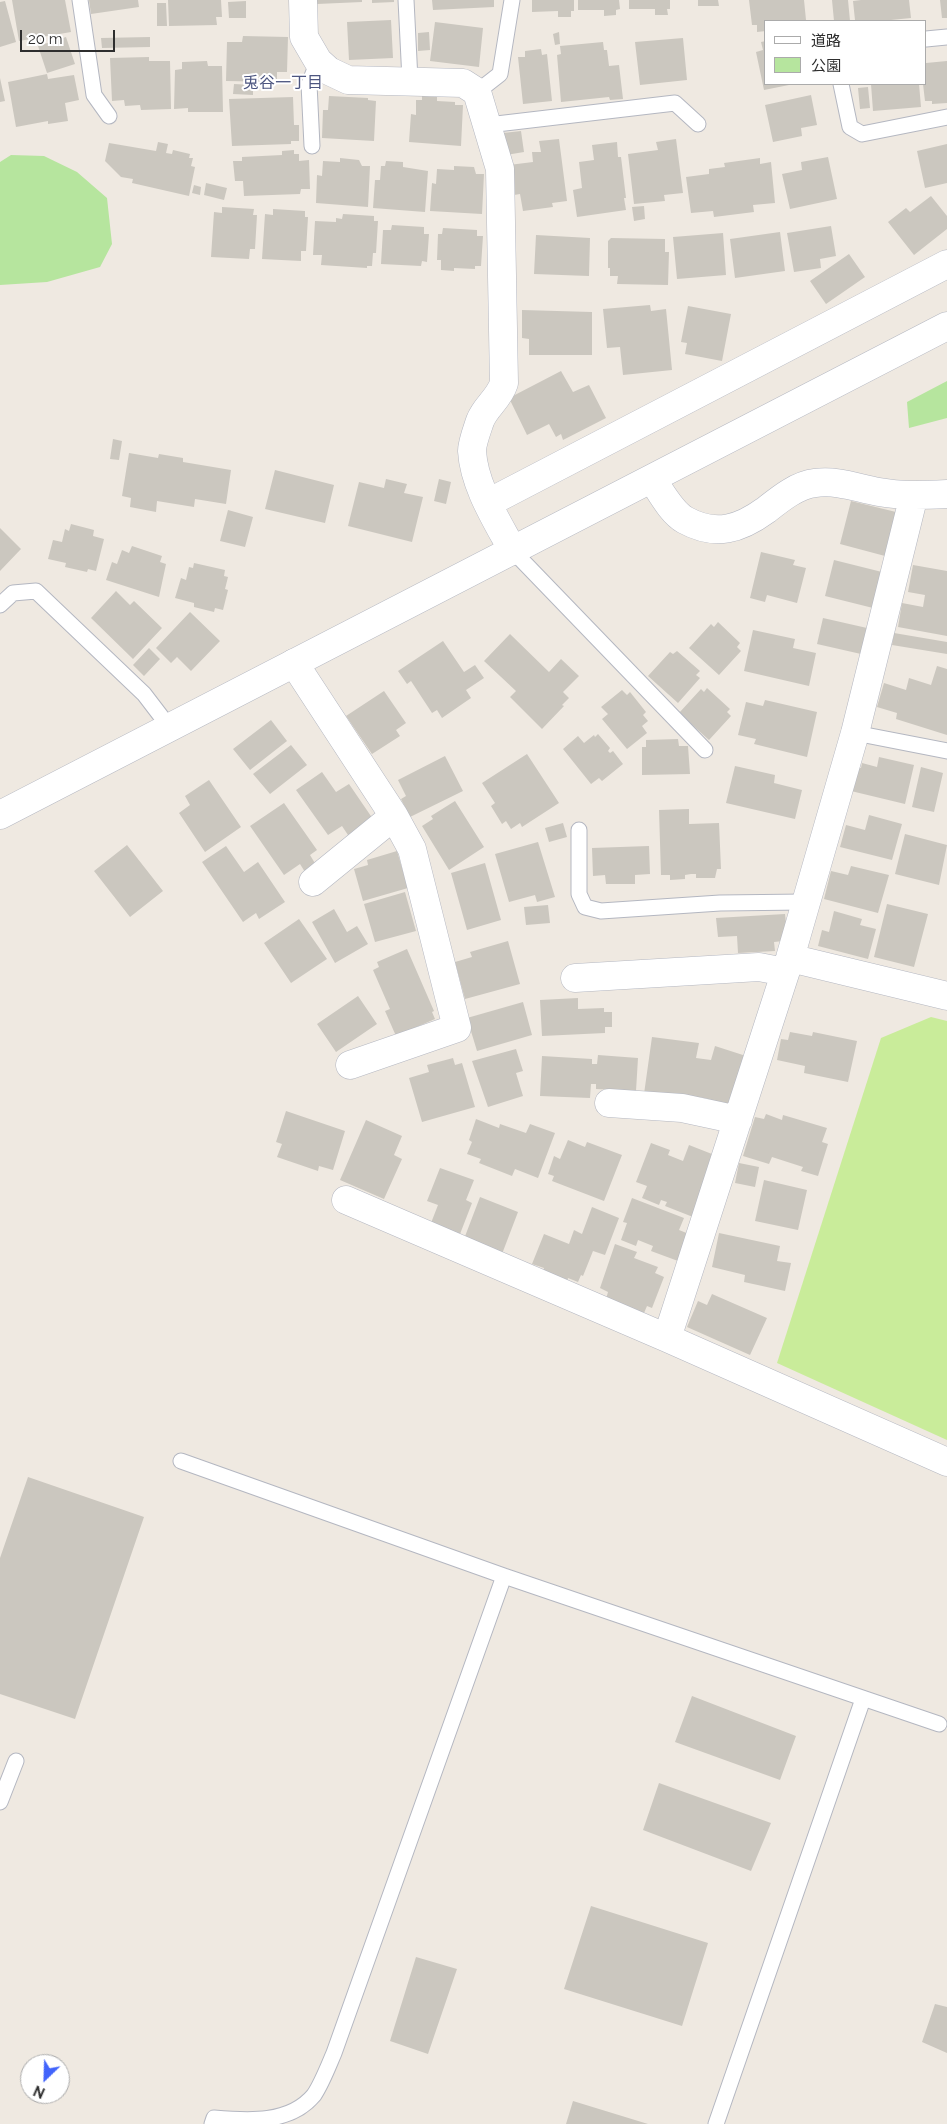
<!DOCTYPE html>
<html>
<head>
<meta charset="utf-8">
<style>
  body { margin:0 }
  #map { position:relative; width:947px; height:2124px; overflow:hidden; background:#efe9e1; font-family:Raleway,"Noto Sans JP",sans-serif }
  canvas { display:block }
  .legend { position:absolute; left:764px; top:20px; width:162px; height:65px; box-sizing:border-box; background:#fff; border:1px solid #ababab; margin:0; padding:6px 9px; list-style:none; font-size:15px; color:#2e2e2e }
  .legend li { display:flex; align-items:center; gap:10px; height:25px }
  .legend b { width:25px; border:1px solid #ababab }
  .north { position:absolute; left:20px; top:2054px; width:50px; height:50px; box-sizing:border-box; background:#fff; border:1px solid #ababab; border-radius:50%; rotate:204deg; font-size:14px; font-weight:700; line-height:20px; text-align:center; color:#2e2e2e }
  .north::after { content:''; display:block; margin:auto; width:18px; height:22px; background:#4264fb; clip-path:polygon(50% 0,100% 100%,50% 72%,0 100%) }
  .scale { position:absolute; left:20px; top:30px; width:95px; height:22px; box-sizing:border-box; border:2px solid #2e2e2e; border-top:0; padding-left:6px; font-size:15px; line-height:18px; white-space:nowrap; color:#2e2e2e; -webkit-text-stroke:4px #fff; paint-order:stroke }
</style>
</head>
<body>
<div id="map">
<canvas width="947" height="2124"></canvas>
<ul class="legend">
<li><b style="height:6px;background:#fff"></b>道路</li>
<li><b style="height:14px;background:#b6e59e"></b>公園</li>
</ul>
<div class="north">N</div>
<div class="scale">20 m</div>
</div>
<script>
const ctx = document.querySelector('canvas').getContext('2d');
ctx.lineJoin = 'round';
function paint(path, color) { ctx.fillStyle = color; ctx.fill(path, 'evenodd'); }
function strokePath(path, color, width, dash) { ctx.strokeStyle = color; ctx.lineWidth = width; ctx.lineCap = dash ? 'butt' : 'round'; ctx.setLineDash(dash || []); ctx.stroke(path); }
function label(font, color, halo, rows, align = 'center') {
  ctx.font = font + ' Raleway,"Noto Sans JP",sans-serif'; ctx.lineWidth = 4; ctx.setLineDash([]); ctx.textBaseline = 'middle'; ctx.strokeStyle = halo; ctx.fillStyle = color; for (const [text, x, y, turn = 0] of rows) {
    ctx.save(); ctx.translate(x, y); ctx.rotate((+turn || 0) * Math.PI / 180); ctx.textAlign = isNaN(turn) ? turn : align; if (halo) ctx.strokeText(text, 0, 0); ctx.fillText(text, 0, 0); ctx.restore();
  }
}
paint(new Path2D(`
  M11,155l33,1 33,16 30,26 5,46 -12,23 -53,15 -47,3v-123z
  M947,381v37l-38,10 -2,-26z`), '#b6e59e');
paint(new Path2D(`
  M931,1017l16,4v419l-170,-77 104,-325z`), '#c9ec9a');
paint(new Path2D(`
  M12,0h53l6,32 -52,9z
  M89,0h49l1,7 -48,7z
  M168,0h53l1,17h-6l1,8 -48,1z
  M316,0h46v2l-45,2z
  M372,0h22v2l-22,1z
  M432,0h62v7l-61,3z
  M532,0h42v11h-3v6h-13v-6l-26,1z
  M578,0h41l1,9 -4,1v5l-12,1v-6h-26z
  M629,0h41v9h-3l1,6h-13v-6h-26z
  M698,0h20l1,6h-21z
  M749,0h55l2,20 -40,1v10l-9,1v-7h-5z
  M832,0h16l2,21h-16z
  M861,0h48l2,18 -30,3 -26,-1 -2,-19z
  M940,0h7v18h-5z
  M5,1l11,41 -16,5v-45z
  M246,1v17h-17l-1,-16z
  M157,3h9l1,23h-10z
  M391,20l2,38 -44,2 -2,-38z
  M435,22l48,6 -4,39 -49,-6z
  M429,32l1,18 -12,1v-18z
  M559,32l1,12 -5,1 -2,-11z
  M243,36l45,1 -1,35h-10v10l-51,-1 1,-39h15z
  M66,37l9,27 -28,9 -9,-27z
  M150,37v10l-48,1 -1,-10z
  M683,38l4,42 -47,5 -5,-43z
  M766,41v43l23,1 -25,5 -8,-38 7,-2 -2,-8z
  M603,42l1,8h3l2,16 10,-1 4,34 -13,1 -1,-3 -48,5 -4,-47 4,-1 -1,-8z
  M541,49l1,6 5,-1 5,47 -29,3 -5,-47h7v-6z
  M149,57v4h21l1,48 -30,1 -1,-5 -15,1 -1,-6 -12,1 -2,-43z
  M207,61l1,5h14l1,46h-35v-4l-14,1 1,-39 7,-1v-7z
  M947,61v42l-15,1v-3h-7l-2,-17h3v-21z
  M47,74l1,5 26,-4 5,25 -14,3 3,18 -20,3v-3l-32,6 -8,-45z
  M0,78l5,23 -5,1z
  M234,84l19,1v10l-20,-1z
  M871,84h48l2,23 -48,4z
  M868,87l2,21 -10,1 -2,-21z
  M811,95l6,30 -16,3 1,8 -29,6 -8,-37z
  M329,96l39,2v2l8,1 -2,40 -52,-3 1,-28h5z
  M422,96l15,1v4l18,1v3h8l-2,41 -52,-4 2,-28 5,1v-15h6z
  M293,97l1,28h5v16h-8v3l-59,2 -3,-47z
  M521,131l3,21 -18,3 -3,-22z
  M559,139l8,62 -15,2 1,4 -30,4 -3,-17 -6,1 -5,-30 24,-3 -1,-10h9l-2,-11z
  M676,139l7,54 -19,2 1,6 -31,3 -6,-50 30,-4 -2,-8z
  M158,142l10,2 -2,9 6,1 1,-4 17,4 -1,4h4l-2,8 4,1 -6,29 -57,-13 1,-4 -12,-2 -16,-16 4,-18 47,8z
  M617,142l1,15h3l5,41h-2l2,12 -49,7 -4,-27 9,-2 -3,-26 15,-2 -2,-15z
  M947,144v39l-22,5 -8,-37z
  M294,150v4h5v7l10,-1 1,29h-9l-1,5 -56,2 -1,-15h-8l-2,-20h9v-4l40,-2v-4z
  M828,157l9,42 -47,10 -8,-35 20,-4 -1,-8z
  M340,158l19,2 3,6h8l-2,41 -52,-4 1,-28 5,1 1,-15 17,1z
  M760,158v6l11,-2 4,41 -22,2 1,7 -40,5 -1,-6 -22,2 -5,-36 23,-3v-5l16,-2 -1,-4z
  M386,161l17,1v5l25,4 -3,41 -52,-4 2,-28h5l1,-14h4z
  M454,166l20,1 2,7h8l-2,40 -52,-3 2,-28 4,1 1,-15 17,1z
  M206,183l21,5 -3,12 -20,-5z
  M194,185l7,2 -1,8 -8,-2z
  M931,196l16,20v13l-33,26 -26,-33 18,-14 4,4z
  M644,206l1,13 -11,2 -2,-14z
  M222,207l32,2 -1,6h4l-2,34h-5l-1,10 -38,-2 3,-45 8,1z
  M273,209l32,2v6h3l-2,34h-5v10l-39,-2 3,-45 8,1z
  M343,214l31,2v5h4l-2,32h-3l-1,13h-5v2l-46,-3 1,-10h-9l2,-34 21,1v-4l6,1z
  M392,225l32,2v7h5l-2,28 -5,-1 -1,5 -40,-2 2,-34h8z
  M831,226l5,30 -16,3 1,9 -27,4 -7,-39z
  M443,228l34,2v6h6l-2,30h-6v3l-21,-1v3l-13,-1v-10h-4l1,-26h4z
  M780,232l5,39 -50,7 -5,-39z
  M723,233l3,42 -49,4 -4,-42z
  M536,235l54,3 -1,38 -55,-2z
  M611,238l54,1v13h4l-1,33 -51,-1 1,-8h-8v-8h-2v-27z
  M849,254l16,23 -39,27 -16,-23z
  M650,305l1,6 15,-2 6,61 -49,5 -3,-28 -13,1 -4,-39z
  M688,306l43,8 -9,47 -37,-7 2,-11 -6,-1z
  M522,310l70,2v43h-63v-16l-7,-1z
  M561,371l12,21 16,-7 17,33 -43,22 -2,-6 -5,3 -7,-13 -22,11 -18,-37z
  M113,439l9,2 -3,19 -9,-1z
  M129,453l29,5 1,-4 24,4v4l48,8 -5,34 -31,-5 -1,8 -37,-6 -1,11 -26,-5 1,-9 -9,-2z
  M275,470l59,15 -9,38 -60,-14z
  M386,479l21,5 -3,9 19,4 -11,45 -64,-16 11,-44 25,6z
  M439,479l12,3 -5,22 -12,-3z
  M851,501l45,11 -11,44 -45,-12z
  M228,510l25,7 -8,30 -25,-6z
  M71,524l23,6 -1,6 11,3 -8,32 -8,-2 -1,3 -22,-5 1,-4 -18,-4 5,-19 9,2 3,-13 4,2z
  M0,528l21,21 -21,22z
  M132,546l30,10 -2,6 6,2 -7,33 -53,-17 6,-18 5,2 5,-14 7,3z
  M761,552l34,8 -2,5 13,3 -9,35 -30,-8 -2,7 -15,-4z
  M834,560l48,12 -9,36 -48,-12z
  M194,563l31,7 -1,6 4,1 -3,12 3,1 -5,20 -8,-2 -1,4 -20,-5v-4l-19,-5 6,-20 5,2 3,-13 4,1z
  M913,565l34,6v65l-49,-9 4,-24 21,4 2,-12 -17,-3z
  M116,591l14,14 4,-4 28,27 -29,31 -42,-41z
  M190,612l30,29 -29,30 -14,-14 -6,6 -15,-15z
  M823,618l44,10 -6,26 -44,-10z
  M718,622l22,21 -3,4 4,4 -22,24 -30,-27 22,-24 3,3z
  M753,630l42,9 -2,9 23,5 -7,33 -65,-15z
  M894,633l53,9v12l-55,-9z
  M510,634l39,38 12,-13 18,17 -16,16 6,6 -7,7 2,1 -22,23 -32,-32 6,-6 -32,-30z
  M443,641l21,31 11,-7 9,13 -18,12 5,8 -29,20 -5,-8 -5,3 -21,-32 -4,3 -9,-13z
  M149,648l11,11 -16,17 -11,-11z
  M677,651l23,20 -4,4 4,3 -22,25 -30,-27 22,-24 3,2z
  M937,666l10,3v66l-51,-16 1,-6 -20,-6 7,-24 22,7 3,-12 22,7z
  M707,688l23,21 -3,3 4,4 -22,24 -30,-27 22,-24 3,3z
  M622,690l5,5 3,-3 16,20 -3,3 5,6 -6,5 5,7 -20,16 -25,-30 6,-5 -7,-7z
  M384,691l22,32 -10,7 4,6 -28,18 -26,-38z
  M765,700l52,12 -10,45 -53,-13 2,-5 -18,-4 8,-33 17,4z
  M271,720l16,21 -37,29 -17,-21z
  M598,734l12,14 -2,3 2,2 3,-2 10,13 -21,17 -3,-3 -8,6 -28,-35 15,-13 6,7 10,-8 1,2z
  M678,739l1,7h9l2,28 -48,1v-28h4v-7z
  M291,745l16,20 -37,29 -17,-20z
  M527,754l32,49 -37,24 -2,-4 -9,6 -5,-8 -4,3 -11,-18 4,-3 -13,-20z
  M445,756l18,35 -53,26 -9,-18 5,-3 -8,-16z
  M879,757l35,8 -9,39 -54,-13 6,-24 4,1 1,-5 15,4z
  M735,766l40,9 -1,8 28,7 -7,29 -69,-16z
  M921,767l22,6 -9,39 -22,-5z
  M322,772l14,20 13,-8 26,38 -25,16 -8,-12 -14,9 -32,-45z
  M209,780l32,47 -36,25 -26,-39 11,-8 -5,-9z
  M455,801l29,46 -35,23 -27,-44 11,-7 -2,-3z
  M284,803l33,47 -7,5 6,10 -11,7 -5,-8 -16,11 -34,-49z
  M689,809v15l30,-1 2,46h-4l-2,9h-19v-4h-5l-6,1v4l-15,1v-5h-9l-2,-65z
  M869,815l33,9 -10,36 -52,-13 6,-22 19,5z
  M563,823l4,14 -18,5 -4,-14z
  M905,834l42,11 -8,40 -44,-11z
  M538,842l17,55 -18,5 -2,-7 -26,7 -14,-48z
  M127,845l36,46 -33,26 -36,-46z
  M226,846l18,26 14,-10 27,40 -26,17 -3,-6 -13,9 -41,-60z
  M649,846l1,28 -15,1v9h-29l-1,-9 -12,1 -1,-28z
  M397,851l11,37 -45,13 -9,-32 14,-4 -1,-5z
  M485,863l16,57 -34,10 -16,-57z
  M851,866l38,9 -11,38 -54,-14 7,-28 17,4z
  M405,892l11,39 -41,11 -11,-38z
  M887,904l41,10 -14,53 -40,-10z
  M548,905l2,18 -24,2 -2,-18z
  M334,909l13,23 10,-6 11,18 -33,19 -23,-41z
  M834,911l28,8 -2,6 16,4 -8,30 -50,-13 4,-16 7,2z
  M785,914l2,19 -4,8 -9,1 1,9 -37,2 -1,-17 -19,1 -2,-19z
  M299,919l28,40 -36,24 -27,-40z
  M508,941l12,43 -55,15 -10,-37 17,-5 -2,-5z
  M407,949l27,62 -2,1 3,7 -39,17 -11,-25 5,-2 -17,-39 6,-3 -2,-5z
  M358,996l19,28 -41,28 -19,-28z
  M578,998v11l26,-1v4h8v15h-7v6l-63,3 -2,-36z
  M523,1002l9,33 -55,16 -10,-33z
  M790,1032l22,4 1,-4 44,9 -9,41 -44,-9 1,-7 -28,-6 4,-21 7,1z
  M652,1037l47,6 -3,15 15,2 4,-14 31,10 -14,50 -24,-7 -9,-2 -1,4 -54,-7z
  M516,1049l7,22 -7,2 7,23 -35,11 -16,-46z
  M598,1055l40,3 -2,33 -40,-2v-5h-5l-1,14 -50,-2 2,-40 50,3v5h5z
  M453,1058l2,7 7,-2 13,44 -53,15 -13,-44 20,-6 -2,-7z
  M286,1111l59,20 -12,39 -14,-4 -1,5 -41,-14 5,-13 -6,-2z
  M766,1114l16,6 1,-5 44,13 -5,14 6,2 -10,32 -17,-5 2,-4 -31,-10 -3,7 -26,-8 12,-39 9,2z
  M476,1119l23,9 1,-4 26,9 4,-9 25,9 -17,45 -23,-9 -3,7 -33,-13 2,-4 -14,-5 5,-12 -3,-2z
  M366,1120l36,16 -8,19 8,4 -18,40 -44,-19z
  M568,1140l17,7 2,-5 35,13 -18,46 -52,-20 2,-5 -6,-2 6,-18 6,3z
  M651,1143l19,7 -2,5 15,6 6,-16 28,11 -24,61 -28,-11 2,-4 -6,-2 -2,5 -17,-7 5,-12 -11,-4z
  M739,1163l20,4 -4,20 -20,-4z
  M440,1168l34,12 -8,20 6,3 -12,31 -29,-11 7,-18 -11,-4z
  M764,1180l43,10 -9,40 -43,-9z
  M480,1197l38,15 -16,42 -38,-15z
  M632,1198l52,20 -5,12 10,4 -11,27 -27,-10 2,-5 -15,-6 -2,6 -15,-6 6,-17 -4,-1z
  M592,1207l27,11 -14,37 -12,-4 -10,25 -2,-1 -3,7 -10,-4 -1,4 -24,-10 1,-4 -12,-4 12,-30 25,10 5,-14 8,4z
  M719,1233l61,13 -3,15 14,2 -6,28 -41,-9 1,-7 -33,-8z
  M615,1244l22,8 -3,6 24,9 -3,6 9,4 -12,31 -5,-2 -3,7 -38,-14 2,-7 -8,-4z
  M712,1294l55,24 -17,37 -63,-28 11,-26 9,4z
  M28,1477l116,40 -69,202 -75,-25v-136z
  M692,1696l104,40 -16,44 -105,-38z
  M659,1783l112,40 -20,48 -108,-41z
  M591,1906l117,37 -26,83 -118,-37z
  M416,1957l41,12 -29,85 -38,-13z
  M935,2004l12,3v46l-25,-11z
  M573,2101l75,23h-82z`), '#cbc7bf');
const lane = new Path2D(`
  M80,0l14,95 15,21
  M406,0l4,80
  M926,39l21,-2
  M841,84l9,43 12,7 85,-17
  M477,92l23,-18 12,-74
  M488,125l187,-22 23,21
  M312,146l-3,-62 9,-23
  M513,551l192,199
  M0,605l13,-12 23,-2 108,103 26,34
  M855,733l92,18
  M579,830v64l6,13 16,4 119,-8 85,-1
  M181,1461l323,115 435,148
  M0,1802l16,-41
  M212,2124l2,-6c34,3 76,6 100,-23 8,-12 14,-28 20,-42l170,-477
  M716,2124l147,-425`);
const street = new Path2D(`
  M303,0l1,37 14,24 11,10 19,9 115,3 14,9 23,77 4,214c-5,16 -19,24 -24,38 -3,9 -8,22 -8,30 2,35 25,70 41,100
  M652,479c9,13 19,33 33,41 31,17 55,9 81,-10 14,-11 31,-25 49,-27 23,-3 42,5 64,9 22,4 45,3 68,2
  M488,503l459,-239
  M294,663l100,153 -81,66
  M790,958l157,38
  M575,978l184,-11 26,5
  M350,1065l107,-37 -45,-179 -18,-33
  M609,1103l73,5 56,12
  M346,1200l321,138 280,124
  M667,1338l123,-380 65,-225 59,-238`);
const secondary = new Path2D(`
  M0,815l947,-489`);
strokePath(lane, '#b4b7c1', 17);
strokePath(street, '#b4b7c1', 29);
strokePath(secondary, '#b4b7c1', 29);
strokePath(lane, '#fff', 15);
strokePath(street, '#fff', 28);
strokePath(secondary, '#fff', 28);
label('16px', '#4d5680', '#fff', [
  ["兎谷一丁目",283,83]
]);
</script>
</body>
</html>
